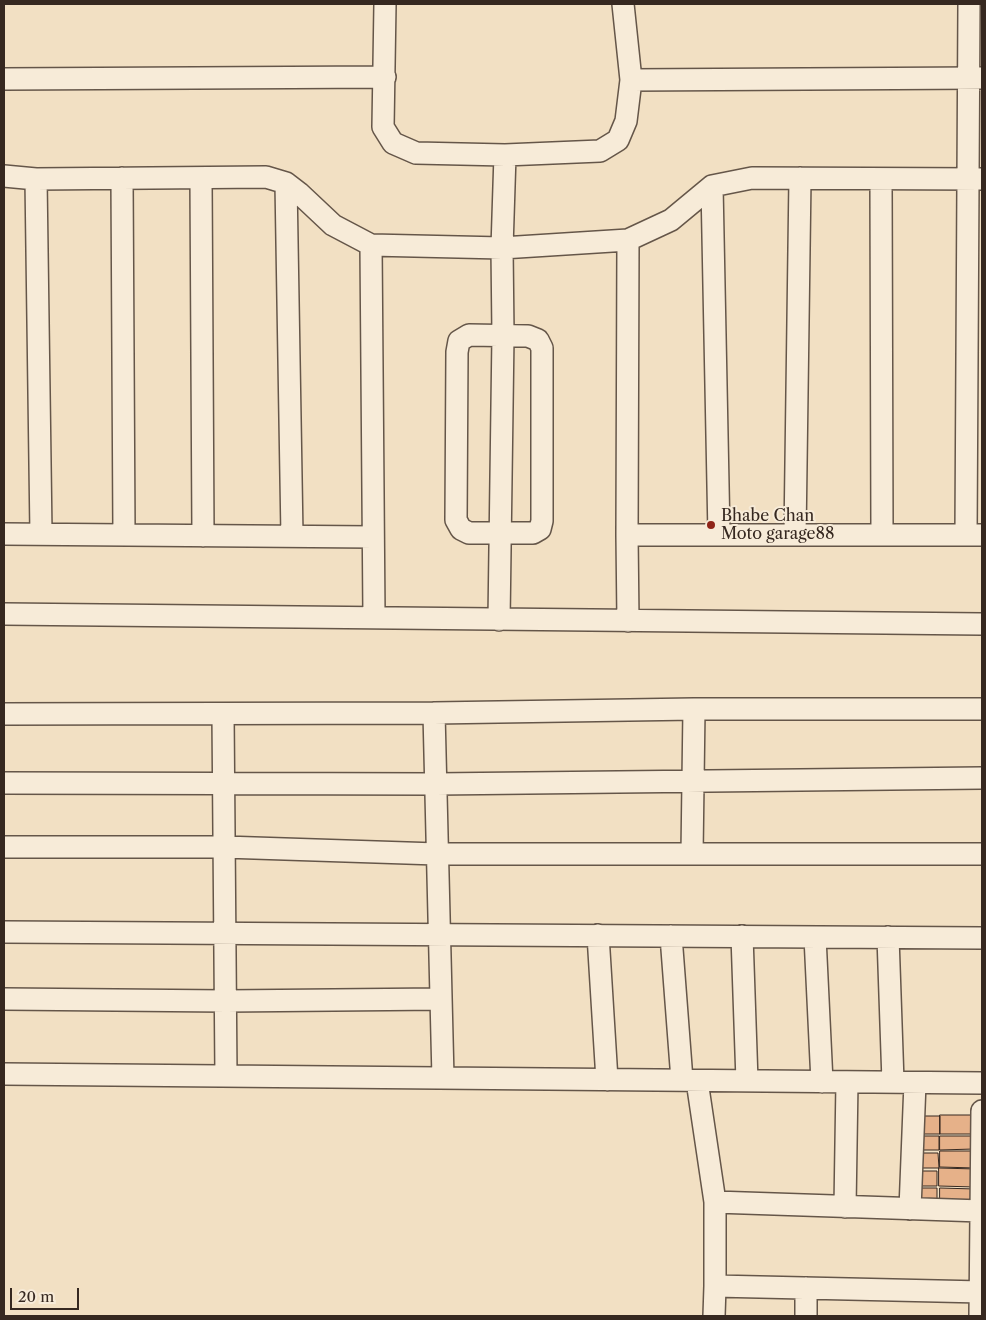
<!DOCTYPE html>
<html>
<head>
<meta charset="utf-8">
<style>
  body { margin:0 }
  #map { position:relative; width:986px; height:1320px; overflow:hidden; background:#f2e0c3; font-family:"Libre Caslon Text",serif }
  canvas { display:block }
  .frame { position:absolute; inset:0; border:5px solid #362820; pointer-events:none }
  .scale { position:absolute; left:10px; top:1288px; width:69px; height:22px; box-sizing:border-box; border:2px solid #362820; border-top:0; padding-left:6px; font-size:15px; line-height:18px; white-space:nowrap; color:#362820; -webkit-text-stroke:4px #f7ebd8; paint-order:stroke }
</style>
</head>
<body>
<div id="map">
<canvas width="986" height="1320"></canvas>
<div class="frame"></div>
<div class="scale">20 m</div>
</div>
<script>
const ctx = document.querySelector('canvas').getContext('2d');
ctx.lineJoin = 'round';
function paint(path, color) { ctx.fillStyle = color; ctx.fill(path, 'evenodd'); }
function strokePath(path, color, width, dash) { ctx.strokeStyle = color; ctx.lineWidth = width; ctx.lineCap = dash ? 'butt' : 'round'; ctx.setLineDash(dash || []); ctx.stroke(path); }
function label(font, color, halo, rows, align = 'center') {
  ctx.font = font + ' "Libre Caslon Text",serif'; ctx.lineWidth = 4; ctx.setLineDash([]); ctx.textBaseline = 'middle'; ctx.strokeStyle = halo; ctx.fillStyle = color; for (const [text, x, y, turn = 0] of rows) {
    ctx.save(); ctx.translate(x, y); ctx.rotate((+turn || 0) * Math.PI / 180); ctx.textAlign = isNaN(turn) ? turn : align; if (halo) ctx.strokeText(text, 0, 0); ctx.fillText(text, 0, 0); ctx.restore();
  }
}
const building = new Path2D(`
  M940,1115h35l-1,19h-34z
  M914,1116h26v18h-26z
  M914,1136h25v14h-25z
  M940,1136h34v13l-34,1z
  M940,1151h35v17l-35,-1z
  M914,1153h24l1,15h-25z
  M939,1168l37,1 -1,18 -36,-1z
  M913,1171h24v15h-24z
  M913,1188h24v20h-24z
  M940,1188l35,1v20l-35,-1z`);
paint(building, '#e6b189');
strokePath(building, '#362820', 1);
const street = new Path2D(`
  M385,4l-2,123 10,16 23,10 89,2 95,-4 18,-11 8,-19 5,-41 -8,-76
  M4,79l381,-2
  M631,80l350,-2
  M4,176l32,3 230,-2 20,6 13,10 34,32 38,20 131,3 126,-8 43,-20 41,-34 40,-8 230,1
  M122,178l2,357
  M201,178l2,358
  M36,179l5,355
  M881,179l1,356
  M286,183l6,353
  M712,186l7,349
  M628,240l-1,295h355
  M371,245l3,372
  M469,335l59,1 10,4 4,8v173l-2,8 -7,4h-64l-8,-4 -5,-9 1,-168 2,-11z
  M4,534l369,3
  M966,534l3,-530
  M627,535l1,86
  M795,535l5,-357
  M4,614l978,10
  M499,620l4,-285 -1,-87 3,-93
  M434,713l9,365
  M4,714l430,-1 260,-4h288
  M223,714l3,362
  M4,783l432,1 546,-6
  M4,847h220l213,7h545
  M692,854l2,-145
  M4,932l978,6
  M598,935l9,145
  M671,936l11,144
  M742,936l5,145
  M815,937l7,145
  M888,937l5,145
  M4,999l222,2 215,-2
  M4,1074l978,9
  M697,1081l18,121v84l-1,30
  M715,1202l266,9
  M845,1207l2,-125
  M910,1209l5,-126
  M715,1286l267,6
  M806,1316v-28
  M980,1316l2,-205`);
strokePath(street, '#655649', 24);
strokePath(street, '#f7ebd8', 21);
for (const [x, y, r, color] of [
  [711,525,5,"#8f2418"]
]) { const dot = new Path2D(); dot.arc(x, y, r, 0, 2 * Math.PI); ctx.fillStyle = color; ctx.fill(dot); strokePath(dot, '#f7ebd8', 2); }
label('16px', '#362820', '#f7ebd8', [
  ["Bhabe Chan",721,516],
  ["Moto garage88",721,534]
], 'left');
</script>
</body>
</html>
